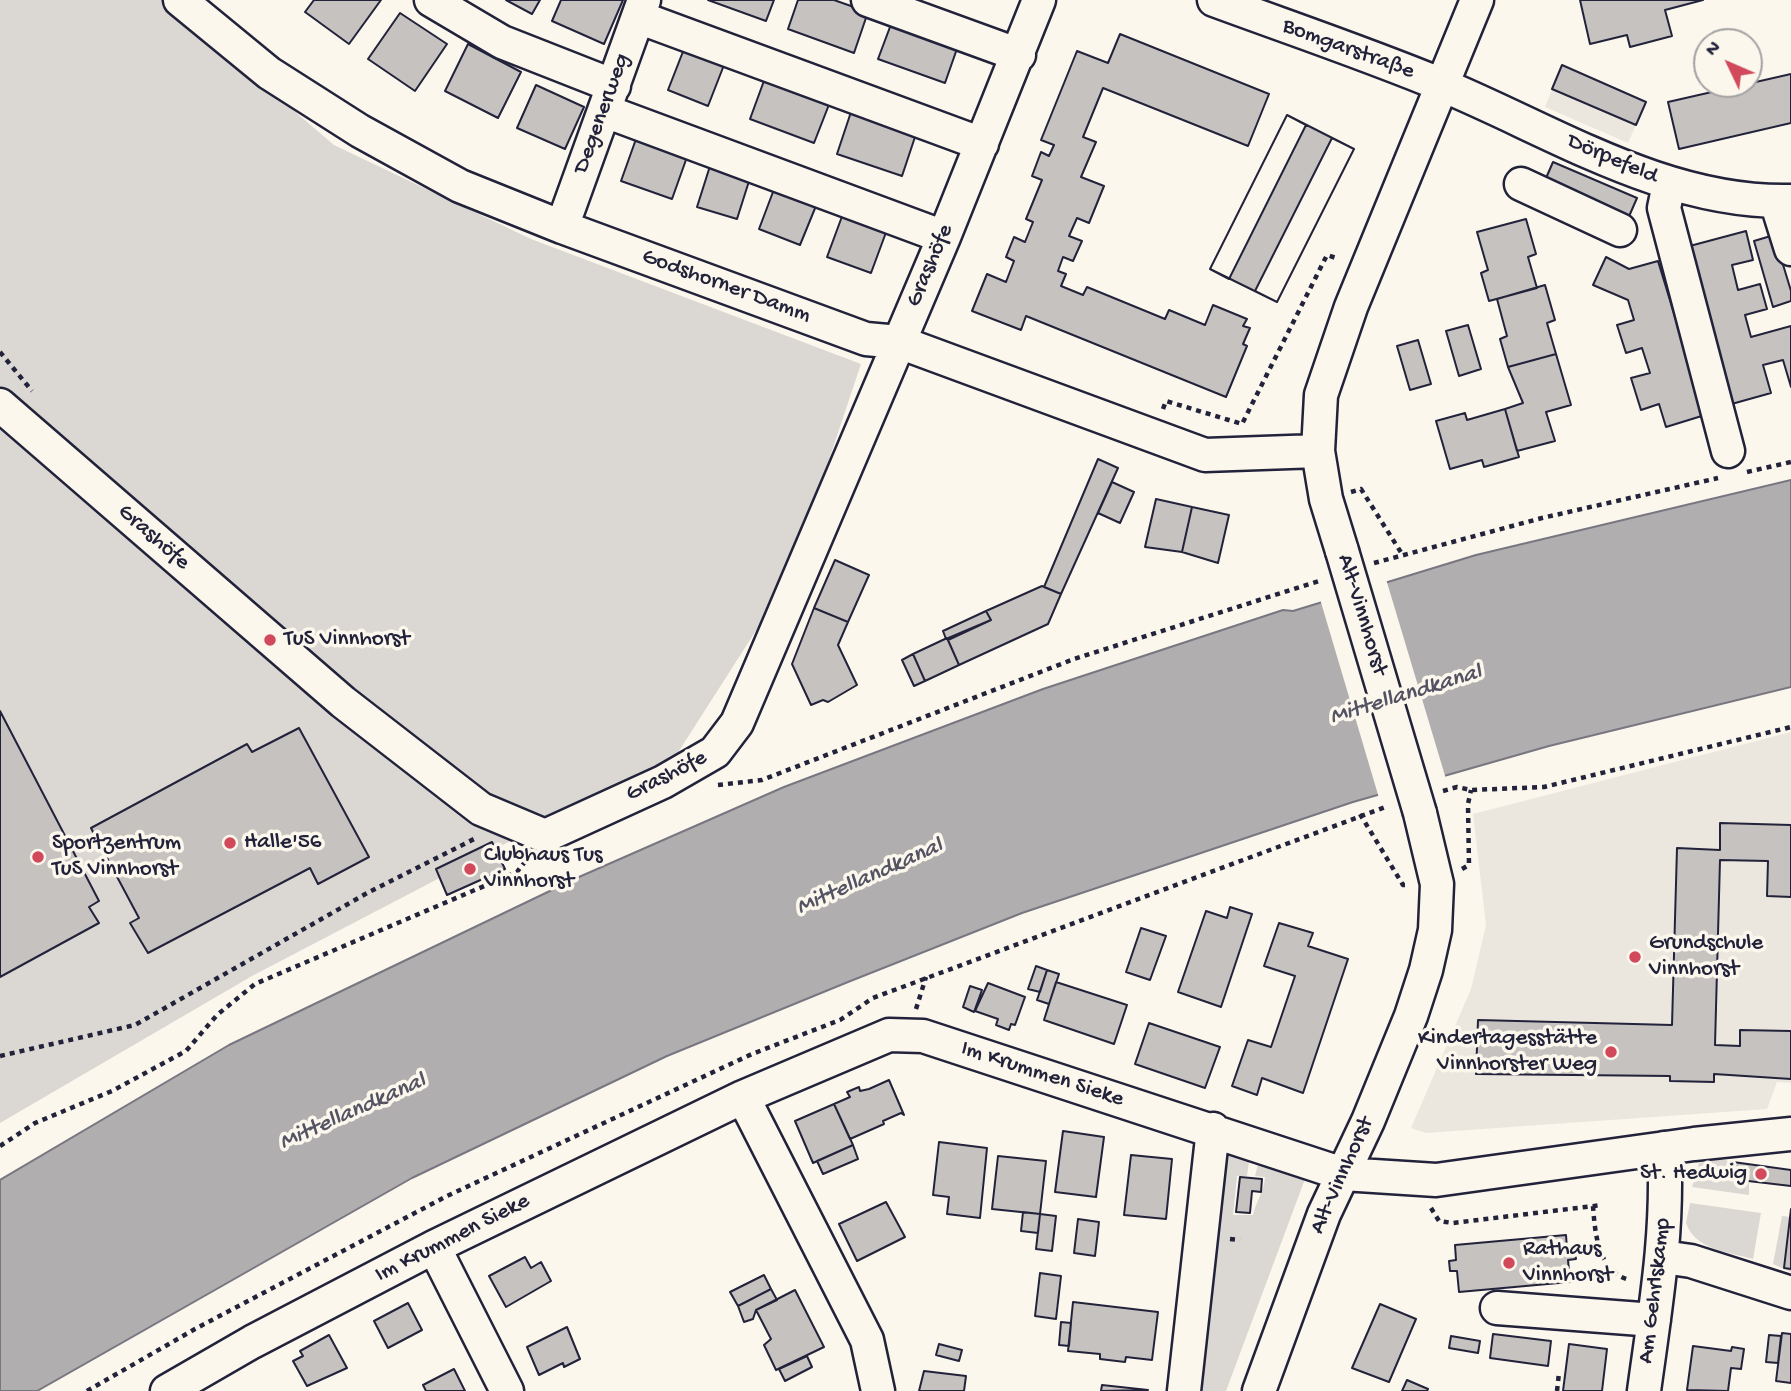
<!DOCTYPE html>
<html>
<head>
<meta charset="utf-8">
<style>
  body { margin:0 }
  #map { position:relative; width:1791px; height:1391px; overflow:hidden; background:#fbf7ec; font-family:"Gochi Hand",sans-serif }
  canvas { display:block }
  .north { position:absolute; left:1693px; top:28px; width:70px; height:70px; box-sizing:border-box; background:#fbf7ec; border:2px solid #a4a2a5; border-radius:50%; rotate:314deg; font-size:19px; font-weight:700; line-height:28px; text-align:center; color:#22223b }
  .north::after { content:''; display:block; margin:auto; width:24px; height:32px; background:#d1495b; clip-path:polygon(50% 0,100% 100%,50% 72%,0 100%) }
</style>
</head>
<body>
<div id="map">
<canvas width="1791" height="1391"></canvas>
<div class="north">N</div>
</div>
<script>
const ctx = document.querySelector('canvas').getContext('2d');
ctx.lineJoin = 'round';
function paint(path, color) { ctx.fillStyle = color; ctx.fill(path, 'evenodd'); }
function strokePath(path, color, width, dash) { ctx.strokeStyle = color; ctx.lineWidth = width; ctx.lineCap = dash ? 'butt' : 'round'; ctx.setLineDash(dash || []); ctx.stroke(path); }
function label(font, color, halo, rows, align = 'center') {
  ctx.font = font + ' "Gochi Hand",sans-serif'; ctx.lineWidth = 7; ctx.setLineDash([]); ctx.textBaseline = 'middle'; ctx.strokeStyle = halo; ctx.fillStyle = color; for (const [text, x, y, turn = 0] of rows) {
    ctx.save(); ctx.translate(x, y); ctx.rotate((+turn || 0) * Math.PI / 180); ctx.textAlign = isNaN(turn) ? turn : align; if (halo) ctx.strokeText(text, 0, 0); ctx.fillText(text, 0, 0); ctx.restore();
  }
}
paint(new Path2D(`
  M1562,65l84,37 -18,41 -83,-36z
  M1791,732v351l-14,-1 -10,27 -341,24 -15,-5 60,-139 15,-64 -13,-111z`), '#ebe7df');
paint(new Path2D(`
  M0,0h164l170,145 197,94 330,125 -72,215 -112,175 -425,222 -252,147z
  M1225,1152l24,9 -2,15h-10l-4,39h20c3,-14 11,-23 12,-38l-10,-1 3,-12 47,15 -79,212h-32z
  M1720,1159l13,3 -2,17 18,2v14l-57,-8 7,-24z
  M1690,1203l71,10 -8,46c-24,-7 -58,-9 -67,-36z
  M1782,1216l8,1 -6,50 7,2v3l-18,-8z`), '#dbd8d3');
const water = new Path2D(`
  M1791,480v207l-242,59 -196,56 -331,111 -174,69 -181,74 -255,122 -375,213h-37v-211l229,-135 350,-168 205,-90 259,-98 240,-79 10,1 183,-56z`);
paint(water, '#b1aeb0');
strokePath(water, '#787681', 2);
paint(new Path2D(`
  M1386,579l60,200 -67,19 -59,-199z`), '#fbf7ec');
const building = new Path2D(`
  M314,0h67l-32,44 -44,-32z
  M506,0h34l-8,14z
  M561,0h62l-19,44 -52,-23z
  M708,0h66l-8,21z
  M798,0h36l34,12 -14,41 -66,-24z
  M1580,0h123l-38,10 7,26 -42,11 -3,-12 -37,9z
  M400,13l47,31 -32,47 -47,-32z
  M893,19l66,24 -14,40 -67,-24z
  M1120,34l149,60 -21,52 -145,-58 -20,49 13,5 -15,35 23,9 -15,37 -12,-5 -8,18 13,5 -9,20 -10,-4 -5,14 8,3 -5,12 22,9 4,-8 78,32 4,-9 36,15 8,-20 34,14 -4,7 7,2 -7,16 4,2 -21,51 -200,-81 -5,14 -49,-19 15,-37 19,8 8,-21 -8,-4 8,-20 11,5 8,-20 -7,-3 16,-39 -10,-4 9,-24 8,4 5,-11 -13,-5 36,-89 31,12z
  M468,44l53,28 -23,46 -53,-27z
  M684,49l40,16 -16,41 -40,-16z
  M1562,65l84,37 -10,23 -84,-36z
  M1791,74v49l-112,26 -11,-47z
  M765,78l65,24 -16,41 -64,-24z
  M536,85l48,22 -19,42 -48,-21z
  M851,112l65,22 -14,42 -65,-22z
  M1287,115l19,10 -77,154 -19,-10z
  M1287,115l67,34 -77,153 -67,-33z
  M1332,138l22,11 -77,153 -22,-11z
  M636,139l51,18 -15,42 -51,-18z
  M1553,162l84,36 -10,23 -84,-36z
  M710,166l40,12 -13,41 -40,-12z
  M776,184l42,17 -18,44 -41,-16z
  M844,211l44,16 -17,46 -44,-16z
  M1526,219l10,35 -8,3 9,31 -48,13 -8,-28 7,-3 -11,-38z
  M1746,231l7,29 -21,5 6,25 22,-6 7,25 -22,6 6,22 40,-11v61l-8,-27 -20,5 8,28 -43,12 -42,-158z
  M1774,235l17,56v10l-18,6 -19,-66z
  M1606,257l23,12 29,-8 47,154 -39,12 -7,-23 -18,6 -10,-32 19,-5 -8,-25 -16,5 -9,-28 17,-5 -6,-20 -35,-15z
  M1545,285l10,35 -8,3 9,31 -48,13 -8,-28 7,-3 -10,-37z
  M1468,325l13,44 -22,7 -13,-45z
  M1418,340l13,44 -21,6 -13,-44z
  M1556,354l15,51 -25,7 9,29 -38,10 -12,-42 18,-6 -15,-36z
  M1505,409l14,48 -35,10 -2,-7 -32,9 -14,-48 29,-8 2,7z
  M1098,459l20,9 -57,126 -17,-7z
  M1112,482l22,10 -14,31 -22,-10z
  M1156,499l36,8 -10,45 -37,-5z
  M1192,507l37,8 -11,48 -36,-11z
  M835,560l34,15 -21,47 -34,-14z
  M1042,586l19,8 -13,30 -89,41 -11,-25 43,-20 -5,-9z
  M814,608l34,14 -10,23 19,40 -29,17 -5,-2 -12,5 -19,-41z
  M986,611l5,9 -45,19 -3,-8z
  M947,638l12,27 -34,16 -12,-27z
  M913,654l12,27 -11,5 -12,-26z
  M0,711l99,190 -10,6 10,16 -99,54z
  M299,728l70,129 -51,27 -8,-16 -162,85 -18,-30 9,-5 -48,-90 156,-84 5,8z
  M1720,823l71,2v72l-24,-1 1,-35 -48,-1 -5,185 25,1v-16l51,1v48l-77,-5v8l-44,-1v-5l-194,-2 2,-54 194,5 5,-177 43,2z
  M492,842l13,27 -58,26 -11,-26z
  M1230,907l22,7 -31,93 -43,-15 28,-81 21,7z
  M1279,923l34,10 -5,13 40,13 -45,134 -41,-15 -5,17 -25,-9 16,-46 23,7 24,-71 -31,-10z
  M1141,928l25,8 -16,44 -24,-8z
  M1036,966l11,4 -7,22 -12,-3z
  M1047,970l12,4 -10,30 -12,-4z
  M1056,982l71,23 -13,39 -70,-24z
  M988,983l37,14 -10,28 -4,-1 -2,6 -13,-5 2,-6 -23,-8z
  M970,986l12,4 -8,22 -11,-5z
  M1149,1023l71,24 -15,41 -70,-24z
  M889,1080l15,35 -3,-2 -18,8 1,3 -34,15 -16,-35 16,-7 -3,-5 12,-5 1,4 9,-2z
  M834,1104l19,41 -40,18 -18,-42z
  M1063,1131l41,6 -8,60 -41,-5z
  M939,1142l48,6 -7,70 -33,-4 2,-17 -16,-2z
  M853,1145l5,14 -35,15 -6,-13z
  M1131,1155l41,4 -6,60 -42,-4z
  M998,1156l48,5 -6,53 -48,-5z
  M1733,1162l58,8v16l-60,-7z
  M1240,1177l22,2 -1,13 -9,-1 -2,22 -14,-1z
  M886,1202l19,35 -48,24 -18,-37z
  M1791,1209v60l-7,-1z
  M1023,1212l17,2 -2,19 -17,-2z
  M1040,1214l16,2 -4,35 -16,-2z
  M1078,1219l21,3 -4,34 -21,-3z
  M1566,1235l1,14h8v4l1,6 -8,1 2,22 -111,10 -2,-21h-7l-1,-10 7,-1 -1,-15z
  M525,1257l6,11 10,-6 10,19 -45,26 -17,-31z
  M1040,1273l21,3 -5,43 -21,-3z
  M764,1275l7,14 -33,17 -8,-14z
  M771,1289l6,11 -21,10 -3,9 -9,3 -6,-16z
  M795,1290l29,57 -48,23 -12,-25 7,-6 -15,-29z
  M1073,1302l85,10 -6,48 -26,-3 -1,5 -25,-3v-5l-32,-3z
  M408,1303l14,27 -34,18 -14,-27z
  M1380,1304l36,15 -27,63 -37,-14z
  M1061,1322l10,1 -2,23 -10,-1z
  M567,1327l13,32 -16,8 -1,-4 -24,12 -12,-28z
  M1782,1333l9,1v49l-15,-2z
  M1493,1334l58,7 -3,25 -58,-8z
  M329,1335l18,33 -40,18 -14,-25 10,-5 -3,-5z
  M1769,1335l12,1 -3,27 -12,-1z
  M1451,1336l29,5 -2,12 -29,-5z
  M939,1344l23,6 -3,11 -23,-6z
  M1569,1344l38,5 -5,42h-39z
  M1693,1346l38,5 1,-4 12,2 -3,20 -10,-1 -3,23 -41,-1z
  M807,1356l5,11 -27,14 -6,-12z
  M454,1369l11,22h-39l-3,-6z
  M924,1371l42,5 -2,15h-45z
  M1407,1380l21,9 -1,2h-25z
  M1102,1385l46,5 -47,1z`);
paint(building, '#c6c2c0');
strokePath(building, '#22223b', 2);
const minor = new Path2D(`
  M180,0l89,73 91,58 100,55 102,41 304,112 33,3 306,113 113,-4
  M431,0l71,42 112,44
  M868,0l151,55
  M1214,0c76,28 153,54 228,85 113,47 223,119 349,116
  M638,17l344,127
  M605,111l339,126
  M1521,184l99,46
  M1669,184l-5,24 64,243
  M1776,201l15,48
  M562,227l82,-227
  M0,405l343,297 138,107 64,27 118,-54 52,-30 22,-29 207,-486 95,-237
  M1342,551l-16,-52 -8,-48 3,-56 30,-88 126,-307
  M743,1097l124,243 11,51
  M434,1247l73,144
  M1663,1257l28,4 100,32
  M1497,1308l157,12
  M167,1391l85,-49 182,-95 309,-150 146,-62 34,1 420,138 93,6 258,-36 97,-10
  M1184,1391l29,-262
  M1259,1391l65,-177 44,-93 43,-105 15,-46 9,-40 2,-46 -17,-71
  M1644,1391c11,-81 25,-160 20,-243`);
strokePath(minor, '#22223b', 37);
strokePath(new Path2D(`
  M0,352l32,39
  M1163,409l3,-8 76,23 85,-169 12,4
  M1747,472l44,-10
  M1351,492l10,-3 41,65
  M1374,563l168,-45 176,-40
  M718,785l44,-5 312,-121 248,-79
  M1443,791l14,-4 14,3 73,-3 247,-60
  M1360,814l43,71h5
  M1462,869l7,-4 -1,-61 3,-14
  M916,1009l10,-32
  M0,1056l135,-31 234,-133 105,-53
  M0,1146l35,-23 77,-32 74,-40 31,-36 38,-31 262,-112 10,-13
  M1593,1206c2,27 5,68 38,74
  M1431,1208l8,13 14,2 149,-18
  M1230,1239l10,1
  M87,1391l108,-62 252,-133 305,-142 88,-34 33,-22 515,-192
  M1557,1391l2,-18`), '#22223b', 4.5, [5, 5]);
strokePath(minor, '#fbf7ec', 32);
const minorBridge = new Path2D(`
  M1342,551l78,262`);
strokePath(minorBridge, '#22223b', 37, []);
strokePath(minorBridge, '#fbf7ec', 32);
for (const [x, y, r, color] of [
  [270,640,7,"#d1495b"],
  [230,843,7,"#d1495b"],
  [38,857,7,"#d1495b"],
  [470,869,7,"#d1495b"],
  [1635,957,7,"#d1495b"],
  [1611,1052,7,"#d1495b"],
  [1761,1174,7,"#d1495b"],
  [1509,1263,7,"#d1495b"]
]) { const dot = new Path2D(); dot.arc(x, y, r, 0, 2 * Math.PI); ctx.fillStyle = color; ctx.fill(dot); strokePath(dot, '#fbf7ec', 2.5); }
label('23px', '#22223b', '#fbf7ec', [
  ["Bomgarstraße",1348,50,20],
  ["Degenerweg",603,114,-70],
  ["Dörpefeld",1612,160,23],
  ["Grashöfe",931,266,-67],
  ["Godshorner Damm",726,287,20],
  ["Grashöfe",153,538,41],
  ["Alt-Vinnhorst",1361,615,73],
  ["Grashöfe",667,777,-27],
  ["Im Krummen Sieke",1042,1075,18],
  ["Alt-Vinnhorst",1343,1176,-66],
  ["Im Krummen Sieke",453,1239,-27],
  ["Am Gehrlskamp",1656,1291,-83]
]);
label('23px', '#22223b', '#fbf7ec', [
  ["TuS Vinnhorst",284,640],
  ["Halle'56",244,843],
  ["Sportzentrum",52,844],
  ["TuS Vinnhorst",52,870],
  ["Clubhaus Tus",484,856],
  ["Vinnhorst",484,882],
  ["Grundschule",1649,944],
  ["Vinnhorst",1649,970],
  ["Kindertagesstätte",1597,1039,"right"],
  ["Vinnhorster Weg",1597,1065,"right"],
  ["St. Hedwig",1747,1174,"right"],
  ["Rathaus",1523,1250],
  ["Vinnhorst",1523,1276]
], 'left');
label('italic 24px', '#545364', '#fbf7ec', [
  ["Mittellandkanal",1406,696,-17],
  ["Mittellandkanal",870,878,-24],
  ["Mittellandkanal",353,1113,-24]
]);
</script>
</body>
</html>
